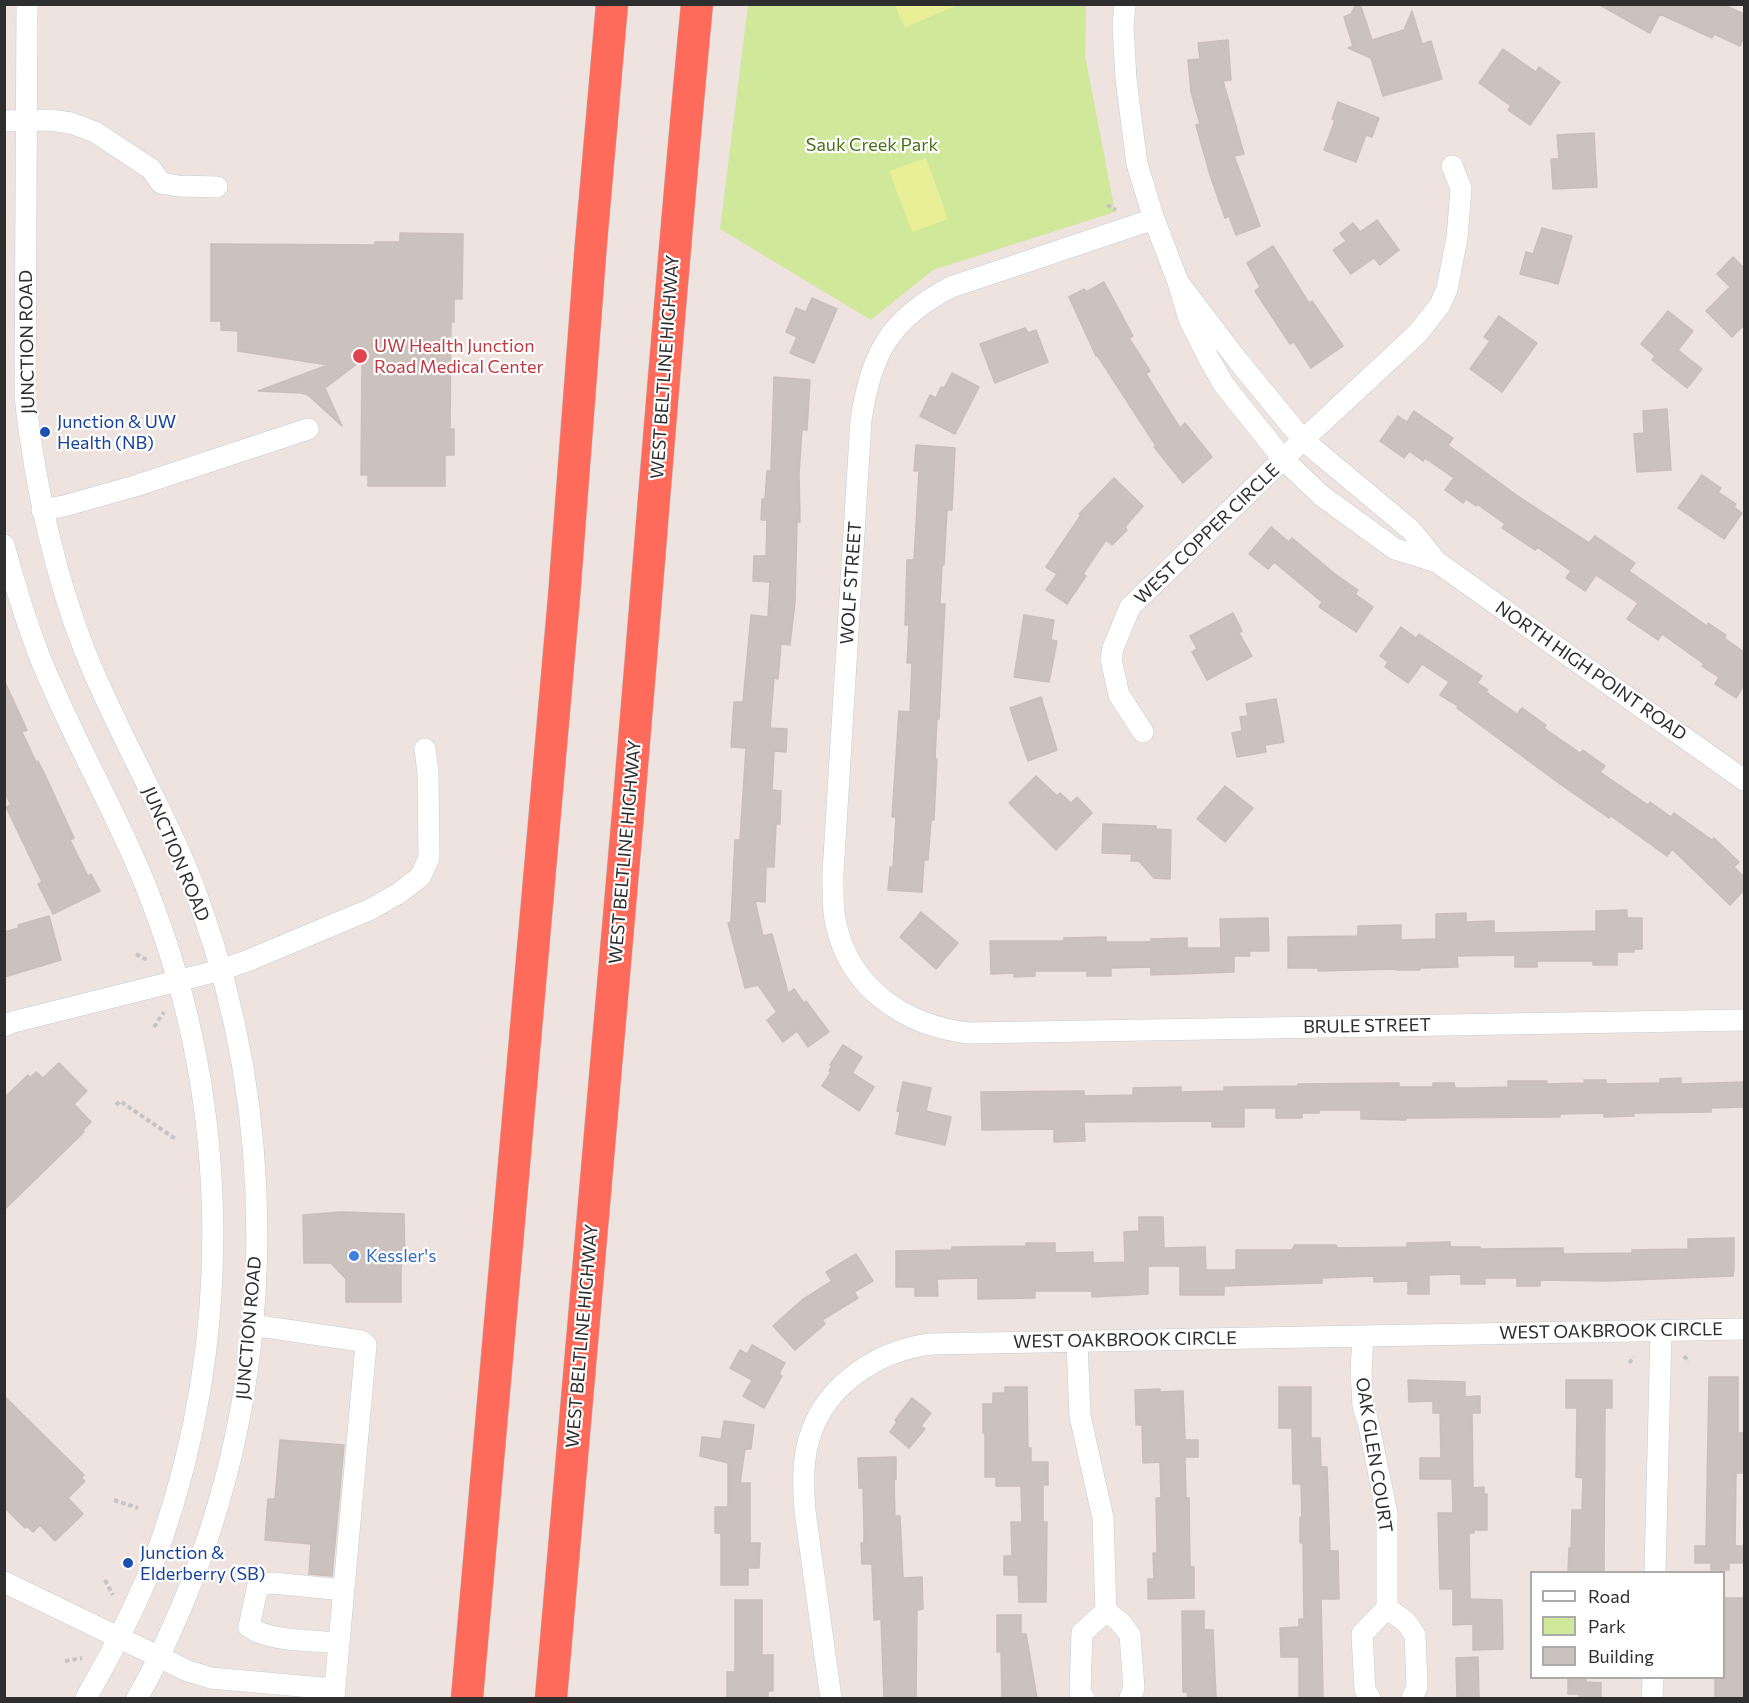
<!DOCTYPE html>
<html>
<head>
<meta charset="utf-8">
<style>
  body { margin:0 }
  #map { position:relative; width:1749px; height:1703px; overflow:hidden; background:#efe3e0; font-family:Commissioner,sans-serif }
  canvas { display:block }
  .frame { position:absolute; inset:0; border:6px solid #2e2e2e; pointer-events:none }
  .legend { position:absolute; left:1530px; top:1571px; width:195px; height:108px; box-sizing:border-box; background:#fff; border:2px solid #ababab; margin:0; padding:8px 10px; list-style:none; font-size:18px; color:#2e2e2e }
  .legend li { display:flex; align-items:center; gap:12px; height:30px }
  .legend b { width:30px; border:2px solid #ababab }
</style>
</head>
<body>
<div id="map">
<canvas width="1749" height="1703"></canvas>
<div class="frame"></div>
<ul class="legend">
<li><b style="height:8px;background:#fff"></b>Road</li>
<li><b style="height:16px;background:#cfe89a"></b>Park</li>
<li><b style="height:16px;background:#cbc2be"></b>Building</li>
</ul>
</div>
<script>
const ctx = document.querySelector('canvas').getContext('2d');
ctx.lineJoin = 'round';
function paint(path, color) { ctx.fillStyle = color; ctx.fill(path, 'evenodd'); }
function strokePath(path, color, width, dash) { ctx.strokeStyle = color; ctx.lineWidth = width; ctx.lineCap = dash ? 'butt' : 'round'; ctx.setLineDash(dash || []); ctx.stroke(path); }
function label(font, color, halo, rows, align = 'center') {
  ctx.font = font + ' Commissioner,sans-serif'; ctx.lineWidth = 4.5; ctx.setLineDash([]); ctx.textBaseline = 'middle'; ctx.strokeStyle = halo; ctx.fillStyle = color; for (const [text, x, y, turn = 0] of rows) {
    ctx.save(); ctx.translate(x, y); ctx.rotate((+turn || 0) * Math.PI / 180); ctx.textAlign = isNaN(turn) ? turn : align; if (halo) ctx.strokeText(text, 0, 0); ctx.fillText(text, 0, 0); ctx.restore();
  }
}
paint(new Path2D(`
  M748,5h338l-1,50 30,157 -182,58 -62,50 -151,-91z`), '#cfe89a');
paint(new Path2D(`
  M895,5h62l-52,23z
  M926,158l22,61 -36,13 -23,-61z`), '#e8ef96');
const building = new Path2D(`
  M1356,4h4l12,36 32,-10 8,-19 10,33 9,-3 11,38 -59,17 -12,-38 -23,-10 5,-2 -9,-29 7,-3z
  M1598,4h124l22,10v22l-4,10 -26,-12 -2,4 -52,-24 -10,19z
  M1228,40l3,40 -8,1 21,73 -10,2 26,70 -24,9 -7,-19 -4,2 -15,-43 -14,-50 4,-1 -9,-32 -3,-32 12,-1 -2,-16z
  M1503,49l33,23 3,-5 21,15 -30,43 -22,-15 3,-4 -32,-23z
  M1338,102l41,16 -7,19 -6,-2 -10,27 -32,-12 11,-30 -3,-1z
  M1594,133l3,54 -44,2 -2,-30h8l-2,-24z
  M1377,220l22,30 -19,15 -6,-7 -23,16 -18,-24 13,-9 -6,-8 13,-10 7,9z
  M1542,228l30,8 -14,48 -38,-10 6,-22 7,2z
  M400,233l63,1 -1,65h-8v23h-3l-1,107h4v26h-9v31h-77v-11h-7l1,-115 -37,28 17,38 -34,-31 -7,-2 -43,-2 70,-26 -90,-14v-20l-17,-1v-9h-10v-77l164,1v-3h25z
  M1273,246l36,57 3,-2 31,45 -32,22 -17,-26 -4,2 -35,-53 5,-4 -13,-24z
  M1733,257l11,11v57l-12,12 -26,-26 24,-24 -13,-13z
  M1104,282l29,54 -4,2 21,33 -4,3 34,54 5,-5 27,34 -29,26 -29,-36 2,-1 -59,-91 -1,1 -27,-59 15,-8 2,3z
  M812,298l25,11 -23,54 -24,-10 7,-16 -11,-5 10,-24 10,4z
  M1668,311l25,20 -15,19 24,19 -15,19 -35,-28 3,-4 -14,-12z
  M1499,316l38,27 -35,49 -32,-23 20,-28 -6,-4z
  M1025,328l3,5 8,-3 12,32 -53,21 -15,-39z
  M952,373l27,14 -24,47 -35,-18 10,-21 6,3 5,-11 3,1z
  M774,377l36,3 -3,50h-5l-3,43 1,49h-3l-2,80 -5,43 -9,-1 -3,35 -4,-1 -4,50 17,1 -1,23 -12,-1 -2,39 9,1 -1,33h-4l-2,43h-8l-1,35 -10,-1 8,35 9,-2 16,59 6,-4 10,14 2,-2 23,31 -21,15 -11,-16 -14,11 -16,-22 10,-8 -19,-27 -13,3 -17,-65 3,-1 4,-82h5l6,-92 -15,-1 3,-45h9l8,-87 17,2 2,-35 -17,-1 1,-25h12l1,-36h-6l1,-21h3l2,-28h4z
  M1667,409l4,61 -34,2 -3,-38 10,-1 -1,-22z
  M1414,411l39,27 -5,7 74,54 67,44 6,-7 40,27 -6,8 78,55 1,-3 18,12 -2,3 20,14v33l-8,13 -21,-14 4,-7 -17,-11 2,-2 -42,-30 -4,6 -31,-21 11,-16 -42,-28 -11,16 -19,-13 5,-7 -34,-24 -2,3 -33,-22 3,-4 -28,-20 -1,2 -10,-7 -3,4 -18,-13 9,-12 -29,-20 -2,3 -14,-10 -5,7 -24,-17 18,-25 9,6z
  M916,445l39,3 -3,62h-5l-3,55h-2l-2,39h5l-6,115h-2l-2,40h2l-3,61h-3l-3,40h-4l-2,32 -34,-2 2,-23h3l3,-50h-4l7,-106 11,1 2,-49h-5l2,-38h-4l2,-65h7l5,-89h-5z
  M1702,475l19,13 -3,4 18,12 -2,3 8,6 -18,26 -46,-31z
  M1114,478l29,28 -18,21 2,3 -15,15 -6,-5 -23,34 3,2 -19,28 -21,-14 11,-16 -11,-7 35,-52 -2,-1z
  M1271,527l18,15 3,-4 43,36 23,16 -3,4 18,13 -17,25 -37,-25 3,-5 -48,-40 -6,7 -19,-15z
  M1233,613l9,18 -3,2 13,23 -45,24 -15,-28 5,-3 -7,-13z
  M1024,615l30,5 -3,20 6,1 -8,41 -35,-5z
  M1401,627l15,11 3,-4 63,42 -5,7 11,7 -2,2 31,22 5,-6 24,17 -2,3 36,25 3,-3 22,16 -5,6 48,33 2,-3 21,15 3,-4 38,27 2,-2 25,24 -5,5 10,10v13l-14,15 -58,-56 -5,7 -56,-40 -2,2 -49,-34 -103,-76 1,-2 -18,-11 9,-13 -27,-18 -14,19 -23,-16 3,-5 -8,-6z
  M4,680l23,50 -5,2 14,30 2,-1 8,16 28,61 -4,2 18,36 3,-2 9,17 -47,23 -15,-30 4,-2 -36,-75 5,-2 -7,-14z
  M1041,697l16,53 -29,11 -18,-53z
  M1276,699l8,43 -19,3 1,7 -29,5 -5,-24 10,-2 -2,-14 8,-1 -2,-12z
  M1036,776l21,20 3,-3 11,10 6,-6 15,16 -36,37 -47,-47z
  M1225,786l28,22 -28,34 -28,-23z
  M1103,824l53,2v3l15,1 -1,49 -16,-1 -15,-17h-8l1,-7 -30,-1z
  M1627,910v8h15v31h-8v3h-17v13h-24v-4h-56v6h-22v-12l-58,1 1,11 -38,1v2h-24v-1l-78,2v-3h-30v-31l70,-1v-10l43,-1v15l35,-1v-25l30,-1v9l28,-1v12l102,-2v-20z
  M921,912l37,31 -22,26 -36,-32z
  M49,916l12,44 -57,17v-45l15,-4 -1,-3z
  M1268,918l1,33h-20l1,5h-16v16l-83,3v-8l-40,1v8h-24v-5h-52v5l-21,1v-4l-23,1 -1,-33h74v-3l42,-1v5h45v-3l36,-1v10h34l-1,-29z
  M843,1045l19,12 -10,16 22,14 -15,24 -37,-25 9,-14 -2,-1 3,-5 -2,-1z
  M59,1063l28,28 -13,13 17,18 -8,8 1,2 -80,78v-112l24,-23 2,3 6,-6 7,6z
  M1681,1078v6l63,-2v25l-33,1v4l-77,1v3l-30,1v-4l-44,1v3l-154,1v2l-45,-1v-9h-42v3h-17v5h-26v-10h-32v19h-32v-6l-128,1 1,19 -31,1v-13l-72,1 -1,-38 103,-1v5l49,-1v-7l48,-1v5l43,-1v-4l74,-1v-2l101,-1v4h34v-4h21l1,5h19l34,-1v-6h39v3l38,-1 -1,-3h22v4l54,-1v-4z
  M903,1082l28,6 -5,23 25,6 -6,28 -49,-11 4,-22 -3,-1z
  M341,1212l63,2 1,48h-4v40h-55v-23l-15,-16h-27l-1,-48z
  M1139,1217h24l1,31 41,-1 1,23h30v-20h56l3,-5h41l1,3 70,-1v-4l43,-1v5h30v2l83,-1v6l69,-1v-3l56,-1v-10l46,-1v30l-1,8 -126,5 -67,-1v6h-23v-8h-32v6h-24v-10l-32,1v19h-21v-13l-34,1v-6l-52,2v5l-98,3v9h-44v-29h-32v28l-56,3v-6h-57v7l-57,1v-21l-41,1 1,17h-23v-9h-19v-36l56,-1v-3l74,-1v-3h29v10l38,-1v11l32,-1 -1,-30 15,-1z
  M856,1254l17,27 -19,11 4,6 -36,22 3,4 -30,26 -22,-24 29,-26 30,-19 -6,-9z
  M752,1345l33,18 -6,11 3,2 -18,32 -21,-12 9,-16 -22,-12 10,-18 7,4z
  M1709,1377h29v56h6v40h-8l-1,73h9v17h-15v7h-18v-7h-16v-17h11z
  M1408,1380l57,2v15l15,-1v17h-8l1,75 11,-1v7h3v36h-13v3h-5l1,66 32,1 1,49 -30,1v-26l-20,1v-36h-13l-2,-76h15l-1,-34h-32v-21h21l-1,-45h-7v-12l-24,1z
  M1566,1380h46v28h-7l-1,164h-36l1,-24h2l1,-38h10l1,-32 -7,-1 1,-69h-11z
  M1005,1387h22l1,61h3v14h17v23h-5v37h4l-1,80h-27l-1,-27h-14v-19h8l-1,-34h11l-1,-36h-25v-9h-11v-44h-2v-29h10v-11h12z
  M1279,1387h32v51h9l1,29h6l3,84h8l1,48h-18l2,99h-24v-41h-18l-1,-29 19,-1v-8h5l-1,-76h-3v-26h2l-1,-33h-8l-1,-56h-13z
  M1160,1389v3l23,-1 2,49h13v17h-13l1,41h3l1,69h4v31l-46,1v-20h6l-1,-26h4l-1,-55h5l-1,-36 -17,1 -1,-38h-6l-1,-35z
  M4,1396l80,79 -3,3 4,3 -17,17 15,16 -28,27 -15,-16 -7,7 -6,-6 -2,2 -21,-21z
  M912,1398l19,15 -10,13 4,3 -16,19 -19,-16 7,-10 -2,-2z
  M724,1421l30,4 -3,24h-6l-5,34h10v60h10l-1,25h-11v17h-27v-52h-6v-26h13v-44l-28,-7 2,-19 19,2z
  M280,1440l64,5 -12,131 -23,-2 2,-30 -46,-4 3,-41h7z
  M896,1457v22l-2,1 1,36h5l3,62 19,-1 1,32 -6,1 -1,88h-32l-3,-79 -7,1 -2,-56h-10l-1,-21h3v-14l-1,-41h-4l-1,-30z
  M1724,1598h19l1,100h-29v-21h9z
  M735,1600h27v55h11v36h-5v7h-41v-26h8z
  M1182,1611h22v19h9l3,68h-28l-1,-6h-4z
  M997,1615h24v19h5l11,64h-35l-1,-46h-4z
  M1478,1657l1,41h-22l-1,-40z
  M1568,1677h18v5l15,1v15h-22v-4h-11z`);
paint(building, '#cbc2be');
strokePath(building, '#cbbeb9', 1.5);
const minor = new Path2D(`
  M27,4l-2,393c10,87 27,170 59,252 34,87 85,167 116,255 78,218 76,462 -8,677 -16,40 -33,80 -55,117
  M1125,4l-2,21 3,54 11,85 17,55 24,63 11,37 19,38 16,28 60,75 38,36 73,53 42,13
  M4,121l46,-1 21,3 24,9 56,37 10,14 17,3 39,1
  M1154,219l-203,68c-61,32 -80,66 -90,133l-28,453c0,16 -1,34 3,51 14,65 70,102 133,109l775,-13
  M1178,282l61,80 64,78 108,90 26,32 307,218
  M42,510l22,-4 71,-20 173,-57
  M4,545c10,37 21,74 35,110 30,76 72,147 103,222 87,210 94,447 20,662 -19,55 -47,108 -76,159
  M1143,732l-24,-37 -8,-36 2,-11 17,-41 173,-167 115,-107 22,-28 7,-16 10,-51 4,-50 -9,-22
  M4,1026l9,-4 208,-52 26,-9 124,-52 28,-16 21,-16 9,-19 -1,-85 -3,-24
  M252,1325l109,16 5,4 -32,353
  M1363,1337l-2,34 2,35 6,20 18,88v94
  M1077,1341l3,75 23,102 3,93
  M1655,1572l6,-242
  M4,1582l184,89 23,7 123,11
  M1387,1608l19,14 9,13 2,52 -5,11
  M1106,1611l15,12 9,12 4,53 -4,10
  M339,1643c-26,-3 -69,-1 -90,-16l9,-42 15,-2 70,7
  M831,1698l-26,-187c-2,-26 -3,-53 6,-78 17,-50 69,-83 120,-89l813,-15
  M1084,1698l-4,-5 2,-60 24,-22
  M1370,1698l-5,-8 -3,-56 25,-26
  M1652,1698l1,-20`);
const highway = new Path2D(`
  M467,1698l97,-1101 27,-354 21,-239
  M551,1698c25,-295 52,-590 77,-885 23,-269 43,-539 69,-809`);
strokePath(minor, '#c4ccd4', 22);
strokePath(highway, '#c4c4c4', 33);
strokePath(new Path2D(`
  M1107,205l9,5
  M136,954l11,6
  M154,1027l10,-15
  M116,1105l4,-4 57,39
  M1684,1356l5,6
  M1629,1363l5,-6
  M114,1500l24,8
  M105,1580l8,15
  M65,1661l17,-3`), '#c4c4c4', 4, [4.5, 3]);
strokePath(minor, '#fff', 21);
strokePath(highway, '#ff6b5b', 32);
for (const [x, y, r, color] of [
  [360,356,8,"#e0444e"],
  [45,432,6,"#1a4fb4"],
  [354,1256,6,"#3f7fe0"],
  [128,1563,6,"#1a4fb4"]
]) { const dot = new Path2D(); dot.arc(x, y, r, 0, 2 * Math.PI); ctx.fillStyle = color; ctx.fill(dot); strokePath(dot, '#fff', 2); }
label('18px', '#487117', '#fff', [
  ["Sauk Creek Park",872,145]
]);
label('18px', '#2e2e2e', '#fff', [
  ["JUNCTION ROAD",27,342,-91],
  ["WEST BELTLINE HIGHWAY",665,367,-86],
  ["WEST COPPER CIRCLE",1207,534,-44],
  ["WOLF STREET",851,583,-86],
  ["NORTH HIGH POINT ROAD",1591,671,35],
  ["WEST BELTLINE HIGHWAY",625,852,-85],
  ["JUNCTION ROAD",176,854,67],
  ["BRULE STREET",1367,1026,-1],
  ["JUNCTION ROAD",249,1328,-85],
  ["WEST OAKBROOK CIRCLE",1611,1331,-1],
  ["WEST BELTLINE HIGHWAY",582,1336,-85],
  ["WEST OAKBROOK CIRCLE",1125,1340,-1],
  ["OAK GLEN COURT",1374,1455,81]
]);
label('18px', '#be3a42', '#fff', [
  ["UW Health Junction",374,346],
  ["Road Medical Center",374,367]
], 'left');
label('18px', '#164399', '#fff', [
  ["Junction & UW",57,422],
  ["Health (NB)",57,443],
  ["Junction &",140,1553],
  ["Elderberry (SB)",140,1574]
], 'left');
label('18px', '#366cbe', '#fff', [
  ["Kessler's",366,1256]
], 'left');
</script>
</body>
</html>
